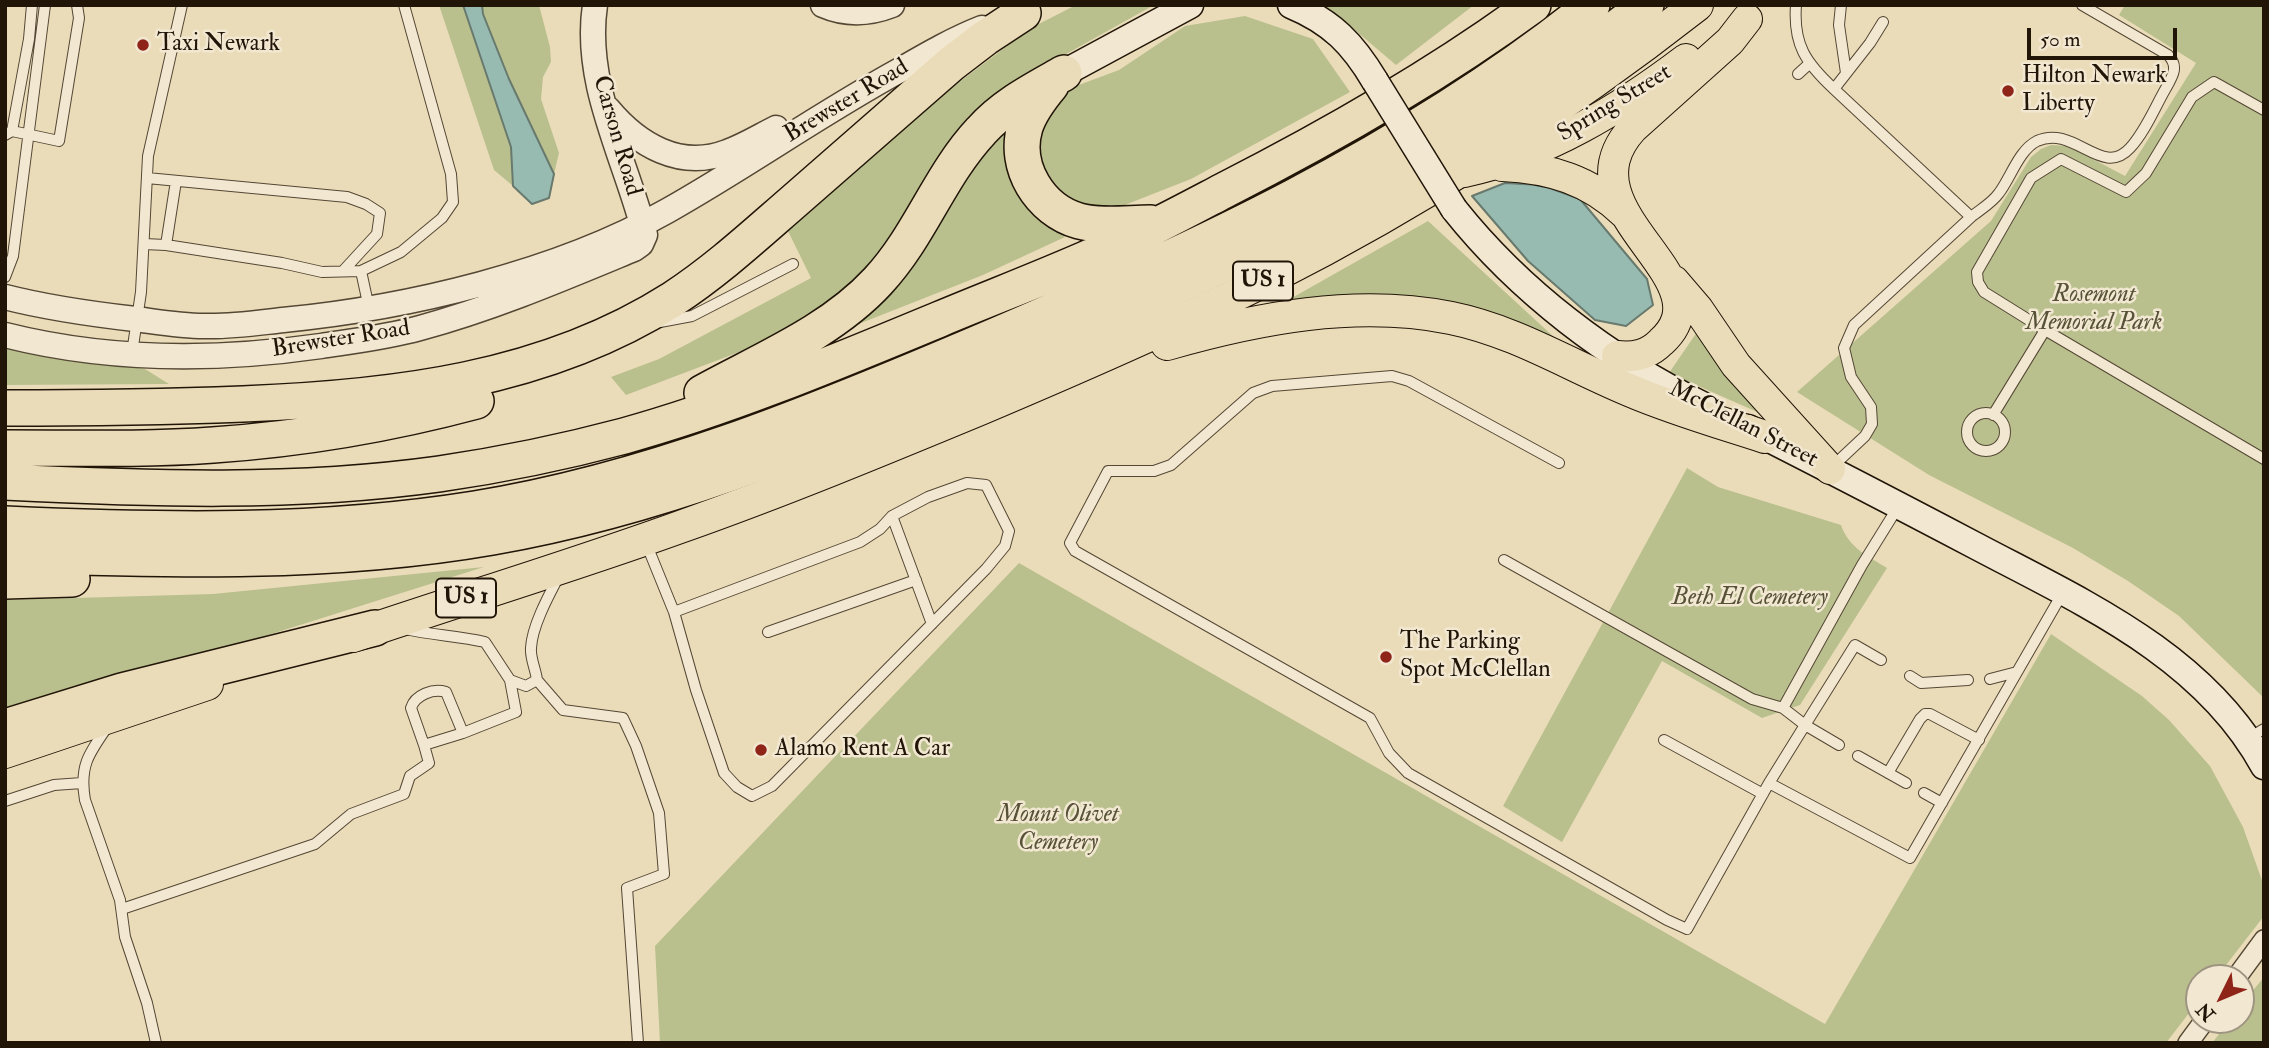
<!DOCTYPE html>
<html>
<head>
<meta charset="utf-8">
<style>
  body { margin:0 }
  #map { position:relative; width:2269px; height:1048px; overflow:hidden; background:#ebdcb9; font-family:"IM FELL Double Pica",serif }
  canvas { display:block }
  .frame { position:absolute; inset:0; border:7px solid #211508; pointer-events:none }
  .north { position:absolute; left:2185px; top:964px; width:70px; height:70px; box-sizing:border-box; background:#f2e8d2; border:2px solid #9e9481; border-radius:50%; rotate:227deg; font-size:19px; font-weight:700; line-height:28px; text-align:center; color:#211508 }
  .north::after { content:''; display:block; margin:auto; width:24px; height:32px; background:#8f2418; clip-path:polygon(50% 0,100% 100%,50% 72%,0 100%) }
  .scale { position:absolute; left:2027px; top:28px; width:150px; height:32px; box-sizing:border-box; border:4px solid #211508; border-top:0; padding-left:9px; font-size:21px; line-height:24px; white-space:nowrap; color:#211508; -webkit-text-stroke:5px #f2e8d2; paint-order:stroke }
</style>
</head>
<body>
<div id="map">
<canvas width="2269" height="1048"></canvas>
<div class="frame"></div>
<div class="north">N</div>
<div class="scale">50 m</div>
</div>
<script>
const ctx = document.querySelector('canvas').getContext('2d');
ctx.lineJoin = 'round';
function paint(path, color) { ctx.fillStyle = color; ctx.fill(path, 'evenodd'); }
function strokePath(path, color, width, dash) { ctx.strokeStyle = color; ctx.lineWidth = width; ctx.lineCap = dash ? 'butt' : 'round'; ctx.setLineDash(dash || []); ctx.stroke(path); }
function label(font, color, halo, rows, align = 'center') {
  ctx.font = font + ' "IM FELL Double Pica",serif'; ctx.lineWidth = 5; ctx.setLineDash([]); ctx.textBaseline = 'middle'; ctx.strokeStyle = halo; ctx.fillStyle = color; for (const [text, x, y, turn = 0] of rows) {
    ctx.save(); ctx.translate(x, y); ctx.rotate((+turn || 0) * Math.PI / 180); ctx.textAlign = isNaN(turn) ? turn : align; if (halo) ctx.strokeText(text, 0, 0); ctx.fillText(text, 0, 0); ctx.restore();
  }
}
paint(new Path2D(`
  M439,5h24l48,142 2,39 -19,-16z
  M482,5h57l11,42 1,15 -8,15 -2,22 18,54 -5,21 -45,-95 -26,-65z
  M1076,5h78l-111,62 -187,223 -93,53 -137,52 -15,-18 48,-18 152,-81 -25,-51 140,-120 105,-79z
  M1320,5h154l-78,60 -53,-45z
  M2125,5h139v693l-85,-82 -51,-35 -55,-33 -144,-73 -132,-83 194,-171 40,-64 10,-8 10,-4 17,1 57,30 71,-113 -77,-48z
  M1245,16l68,23 37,53 -159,87 -79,31 -39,-6 -28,-30 -9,-38 24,-44 59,-22 66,-44z
  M1008,124l-2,40 21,39 38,34 -82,38 -132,52z
  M1428,221l127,117 -113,-36 -152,-3z
  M1697,332l67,83 -95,-42z
  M5,344l140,25 24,15 -164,1z
  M1687,468l31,19 123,38c8,23 27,31 46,43l-87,137 -38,13 -100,-57 -100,181 -59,-36z
  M1019,563l806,461 226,-390 91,62 27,24 41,46 33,61 21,59v30l-48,62h-17v22l-33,43h-1506l-5,-97z
  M484,567l-479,151v-118l208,-6z
  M2264,977v66h-52l18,-23h11v-15z`), '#b9c08e');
const water = new Path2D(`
  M463,5h19l1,9 26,65 45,95 -5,24 -17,6 -19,-18 -2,-39z
  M1505,183l36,2 39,14 67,80 6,26 -27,21 -31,-6 -67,-59 -56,-65z`);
paint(water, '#98bbb1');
strokePath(water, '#68796d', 2);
const service = new Path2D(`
  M1796,5c-3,40 10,58 38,84l36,-46 13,-21
  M1841,5l-2,20 7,48
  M1798,74l11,-10
  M1834,89l137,128
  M12,131l47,10 20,-123 -2,-13
  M5,135l7,-4 17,-92 3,-34
  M147,178l200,19 19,7 14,9 -3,21 -34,37
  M144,244l22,1 116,18 40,9 39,-1 40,-19 41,-34 11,-16 -2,-28 -47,-169
  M166,245l10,-64
  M361,271l8,37
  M5,277l8,-21 32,-251
  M660,322l32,-6 101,-52
  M2045,330l219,129
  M132,353l9,-61 7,-136 34,-151
  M1967 432a19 19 0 1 1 38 0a19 19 0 1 1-38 0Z
  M1993,415l52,-85 -61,-38 -6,-10 -1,-10 54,-94 30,-19 65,33 20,-19 46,-76 22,-15 50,28
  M1559,463l-150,-82 -17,-5 -120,10 -19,7 -82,72 -17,6h-46l-38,72 5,8 295,167 19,35 19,20 259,147 20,9 82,-146 141,75 152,-264
  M1833,466l32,-30 7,-12 -1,-17 -20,-30 -7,-29 10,-23 117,-108c10,-8 21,-14 28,-24 12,-16 20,-43 38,-52 37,-17 65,38 93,7 15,-16 25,-41 36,-60 7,-12 13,-22 2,-33l-86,-50
  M892,516l40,108
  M646,543l28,69 22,78 28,83 13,14 15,9 20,-10 214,-217 19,-23 4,-15 -23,-46 -19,-2 -39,14 -36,19 -12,13 -20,13 -186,70
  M1504,560l248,139 31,9
  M405,629c27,6 54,7 80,13l25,38 6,32 -53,21 -39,12 -13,-37c4,-13 22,-20 35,-16l17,41
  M768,632l148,-52
  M1910,676l11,7 47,-3
  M1990,679l27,-7
  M510,680l16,6 11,-6c-1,-10 -7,-22 -6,-32 1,-22 18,-53 28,-72
  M537,680l26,30 60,8 13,28 23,67 5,61 -37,14 11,155
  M108,726c-19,27 -29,40 -23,74l35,100 5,37 22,66 9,40
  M2247,739l17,-10
  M1664,740l99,54
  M1839,745l-34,-20 50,-80 26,15
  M1858,756l48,27
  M1888,773l32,-54 5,-5h5l49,26
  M1769,783l36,-58 -22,-17 79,-143 36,-58
  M1924,793l18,10
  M5,801l49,-16 28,-2
  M122,909l193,-65 36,-30 53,-20 6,-18 19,-13 -5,-18`);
const minor = new Path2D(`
  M2236,978l28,-38
  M2188,1043l17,-23`);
const tertiary = new Path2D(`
  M823,5c23,10 46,9 69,0
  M608,109c30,36 72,61 119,43 17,-6 33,-16 49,-24
  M5,297c43,11 86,17 130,22 23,3 46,7 69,7 26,1 52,-3 79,-6 124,-12 274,-47 384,-109 80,-45 154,-98 235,-142 26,-15 52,-30 80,-41
  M5,335c103,26 211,26 316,11 33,-5 67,-9 99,-18 74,-20 144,-50 214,-79l7,-5 4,-9c-19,-76 -62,-150 -50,-230`);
const secondary = new Path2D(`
  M1291,5c41,17 62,39 84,76
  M1064,73l126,-68
  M1454,209c66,83 155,150 250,197
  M1748,428c77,39 154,79 230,119 106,56 226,109 286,219`);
const primary = new Path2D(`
  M1502,166c48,2 88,14 123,48
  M1464,172c82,-17 156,-63 222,-113
  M1674,281l24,28 38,56 94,104
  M1617,356c17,2 31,-1 44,-14 71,-64 -105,-130 -28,-214l97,-87 17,-22`);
const trunk = new Path2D(`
  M1167,344c91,-26 189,-45 284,-26 64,13 118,47 178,72 44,19 90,32 136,47
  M353,636c109,-37 219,-70 327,-109 102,-36 201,-77 300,-118 97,-41 194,-83 288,-130 152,-77 295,-169 429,-274
  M5,752l202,-68`);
const motorway = new Path2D(`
  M1051,85c-10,12 -21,26 -26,42 -12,40 15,83 54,94 22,6 49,2 71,2
  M702,393c60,-33 129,-61 176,-112 42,-45 61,-105 103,-150 23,-26 53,-41 83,-58
  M5,408c79,0 159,-1 238,-4 149,-6 301,-23 430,-105 43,-28 81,-63 119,-96 53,-47 106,-93 159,-139l34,-26 38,-25
  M5,448c70,0 139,2 208,-3 89,-6 177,-21 263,-44
  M5,482c145,7 290,12 434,-8 62,-9 125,-22 185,-38 108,-30 212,-74 316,-117 55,-23 111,-44 166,-69 40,-18 79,-39 117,-59 108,-55 212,-114 310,-186
  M5,524c158,7 314,10 470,-15 173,-28 336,-95 496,-163 217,-92 436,-192 621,-341
  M5,555c164,5 326,10 487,-18 167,-29 317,-91 471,-156 240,-101 479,-212 683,-376
  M5,581l67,-2
  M5,727l117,-36 253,-63`);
strokePath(service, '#544734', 12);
strokePath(minor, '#544734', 22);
strokePath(tertiary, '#544734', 27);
strokePath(secondary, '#211508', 29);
strokePath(primary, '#211508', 32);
strokePath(trunk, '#211508', 34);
strokePath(motorway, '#211508', 38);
strokePath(service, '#f2e8d2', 10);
strokePath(minor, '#f2e8d2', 19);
strokePath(tertiary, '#f2e8d2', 24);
strokePath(secondary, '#f2e8d2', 26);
strokePath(primary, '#ebdcb9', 30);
strokePath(trunk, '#ebdcb9', 32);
strokePath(motorway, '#ebdcb9', 35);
const secondaryBridge = new Path2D(`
  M1375,81l79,128`);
strokePath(secondaryBridge, '#211508', 29, []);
strokePath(secondaryBridge, '#f2e8d2', 26);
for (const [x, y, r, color] of [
  [143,45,7,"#8f2418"],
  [2008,91,7,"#8f2418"],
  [1386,657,7,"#8f2418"],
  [761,750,7,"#8f2418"]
]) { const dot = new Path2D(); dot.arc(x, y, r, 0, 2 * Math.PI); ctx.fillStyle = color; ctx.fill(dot); strokePath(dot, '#f2e8d2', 2.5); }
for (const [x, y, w] of [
  [1263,281,60],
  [466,598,60]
]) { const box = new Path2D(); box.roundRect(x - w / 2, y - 19.5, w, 39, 5); ctx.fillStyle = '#f2e8d2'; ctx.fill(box); strokePath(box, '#211508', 2); }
label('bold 23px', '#211508', null, [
  ["US 1",1263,281],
  ["US 1",466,598]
]);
label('24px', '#211508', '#f2e8d2', [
  ["Taxi Newark",157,45],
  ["Hilton Newark",2022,77],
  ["Liberty",2022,105],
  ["The Parking",1400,643],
  ["Spot McClellan",1400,671],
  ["Alamo Rent A Car",775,750]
], 'left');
label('24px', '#211508', '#f2e8d2', [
  ["Brewster Road",847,102,-31],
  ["Spring Street",1615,104,-31],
  ["Carson Road",616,136,74],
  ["Brewster Road",341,340,-9],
  ["McClellan Street",1743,425,27]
]);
label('italic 24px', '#565137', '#f2e8d2', [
  ["Rosemont",2094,296],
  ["Memorial Park",2094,324],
  ["Beth El Cemetery",1750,599],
  ["Mount Olivet",1058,816],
  ["Cemetery",1058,844]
]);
</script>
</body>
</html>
